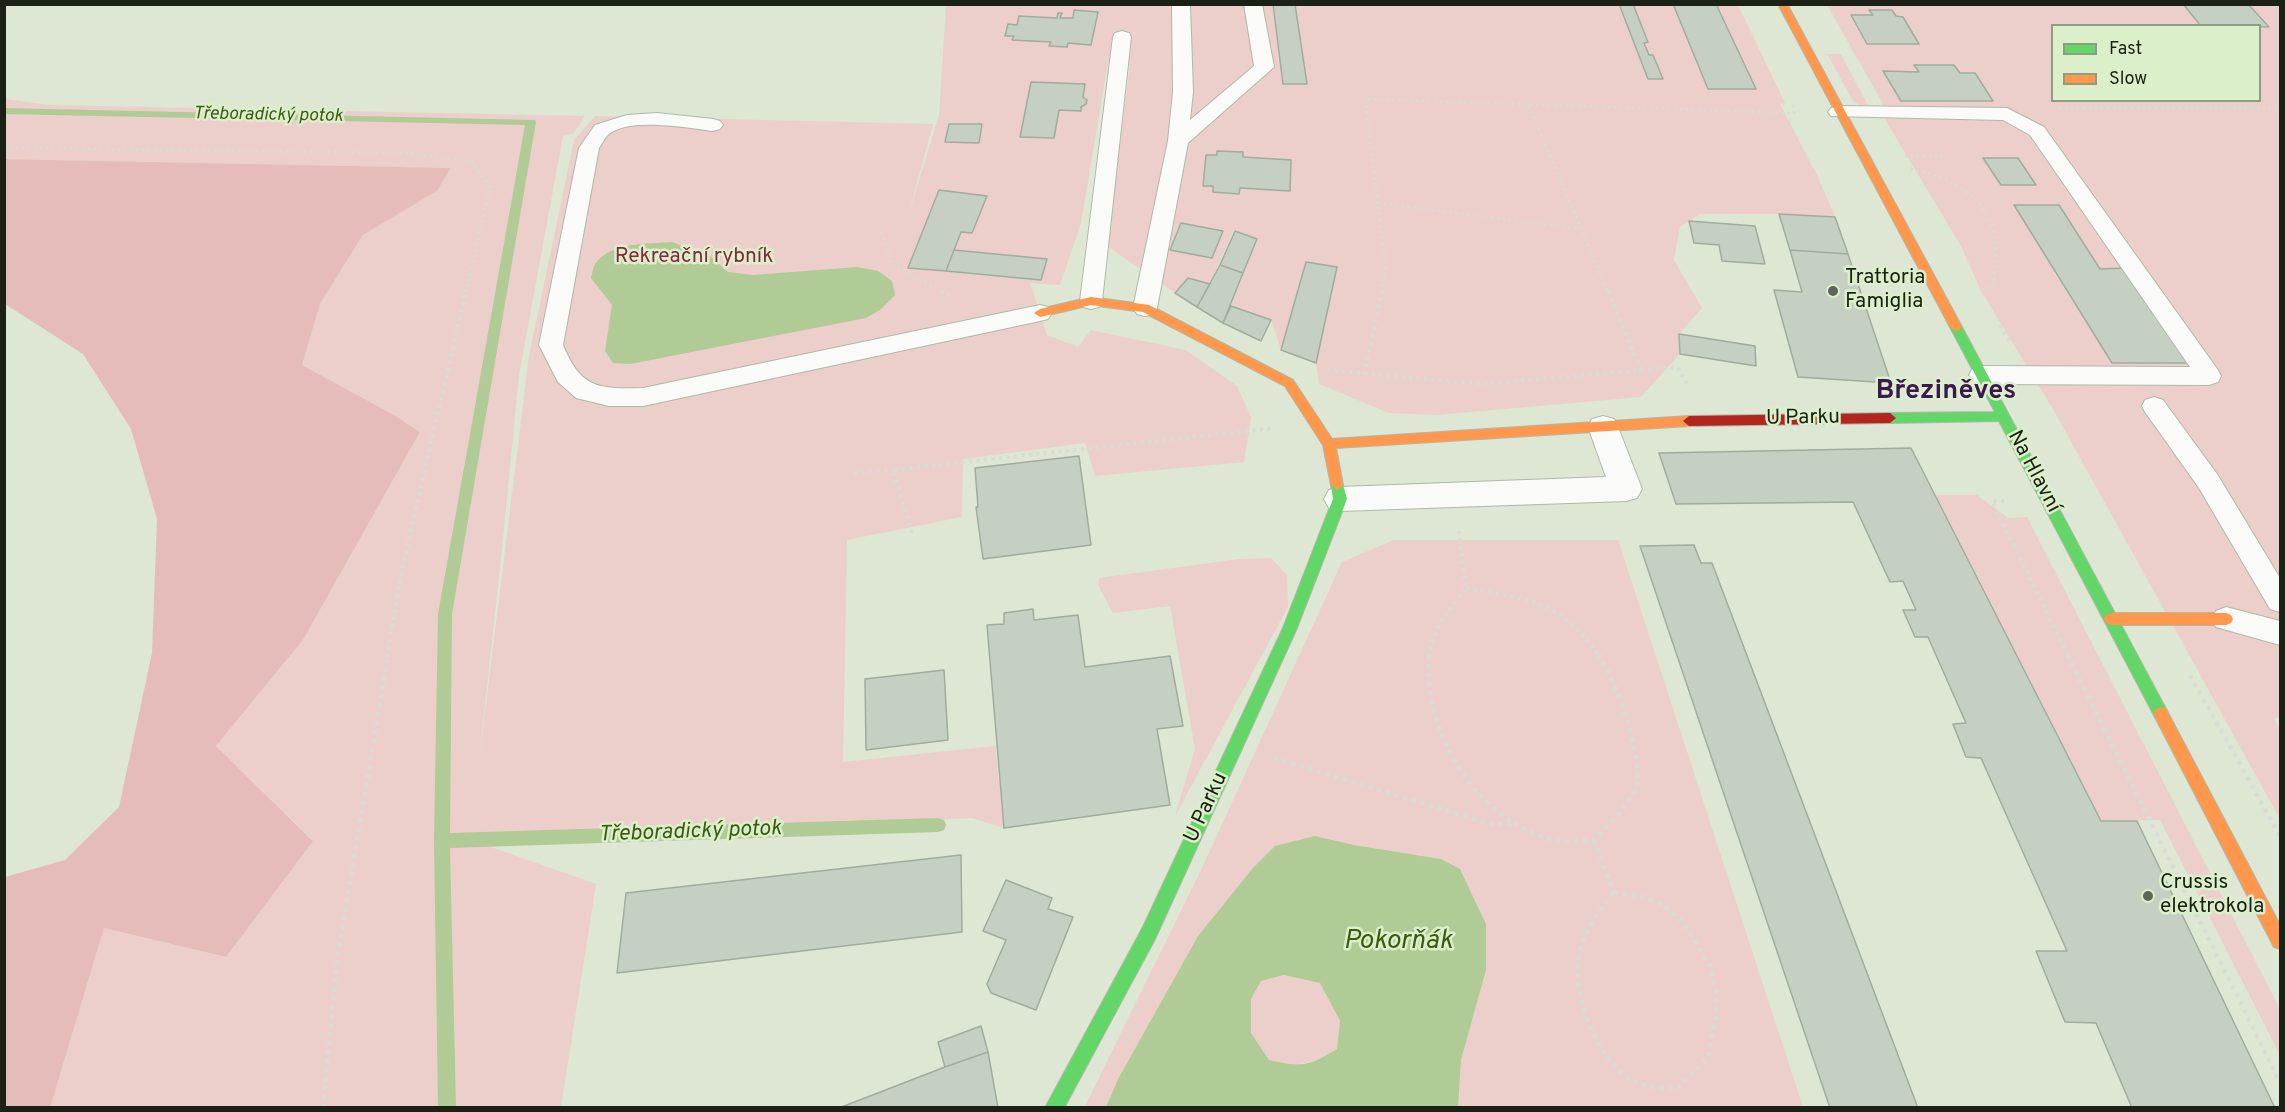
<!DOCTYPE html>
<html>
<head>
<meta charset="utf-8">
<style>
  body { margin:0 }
  #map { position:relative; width:2285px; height:1112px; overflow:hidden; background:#dde7d3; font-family:Overpass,sans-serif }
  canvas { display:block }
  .frame { position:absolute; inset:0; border:6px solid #1b2114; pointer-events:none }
  .legend { position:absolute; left:2051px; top:24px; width:210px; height:78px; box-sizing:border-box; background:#dcefcb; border:2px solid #8f9d82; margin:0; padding:8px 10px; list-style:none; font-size:18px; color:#1b2114 }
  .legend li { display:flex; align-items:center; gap:12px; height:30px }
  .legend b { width:30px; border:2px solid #8f9d82 }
</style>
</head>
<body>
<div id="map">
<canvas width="2285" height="1112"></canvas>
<div class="frame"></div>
<ul class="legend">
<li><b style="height:8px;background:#63d668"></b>Fast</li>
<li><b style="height:8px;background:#ff974d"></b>Slow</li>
</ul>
</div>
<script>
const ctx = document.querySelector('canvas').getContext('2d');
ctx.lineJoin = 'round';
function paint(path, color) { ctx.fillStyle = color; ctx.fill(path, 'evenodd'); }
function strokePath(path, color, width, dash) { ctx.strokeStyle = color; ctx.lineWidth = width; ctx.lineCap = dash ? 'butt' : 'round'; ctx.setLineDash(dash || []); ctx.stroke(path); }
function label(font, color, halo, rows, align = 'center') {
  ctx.font = font + ' Overpass,sans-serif'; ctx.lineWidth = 5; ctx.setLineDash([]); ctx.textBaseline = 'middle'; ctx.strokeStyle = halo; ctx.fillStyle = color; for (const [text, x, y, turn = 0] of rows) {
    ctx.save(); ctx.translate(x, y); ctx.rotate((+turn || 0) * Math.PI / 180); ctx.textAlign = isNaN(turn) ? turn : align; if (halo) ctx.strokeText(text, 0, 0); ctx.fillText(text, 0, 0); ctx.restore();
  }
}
paint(new Path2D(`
  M946,5h327l11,79h23l-12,-79h324l29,74h14l-9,-24h-4l-5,-12 4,-1 -15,-37h40l35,84h47l-39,-84h22l47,98 -5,1 38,73 17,40 -56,-3h-79l-20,13 -6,33 28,48 -23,26 1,20 -39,43 -204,18 -48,-2 -70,-29 -3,-21 21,-96 -31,-5 -25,88 -10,-30 -40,-14 26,-67 -23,-10 -24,55 -22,-6 -13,15 -68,-47 23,-181 -22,-3 -27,161 -21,62 -30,-2 17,52 31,12 13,-17 95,20 51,36 14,31 -7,45 -149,14 -10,-33 -122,16 -1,58 -115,23 -4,222 152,-16 9,82 -32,-10 -501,22 125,44 -35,223 -511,1 54,-180 122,29 87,-117 -97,-94 87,-106 117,-208 -26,-17 -92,-50 18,-61 43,-69 74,-44 14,-23 -446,-9v-60l45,6 535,11 -11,17 -11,3 -44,239 -17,174 -23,212 50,-405 45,-216 21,-24 338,8 -25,92 31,-101zM1075,10l23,2 -7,33 -23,-2 -1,4 -17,-1 1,-4 -38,-2 1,-4 -9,-1 3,-11 9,1 3,-9 37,2 1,-5h3l-1,5h13zM1031,82l54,2 -2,13 4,3 -1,4 -5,3 -1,3h-21l-6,28 -33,-1zM949,124l33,1 -3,18 -33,-1zM1218,151l25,1v5l48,3 -1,31 -50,-3 -1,6 -26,-2v-6h-10l3,-30 11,-1zM939,190l47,6 -14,37 -11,-1 -7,18 92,9 -6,21 -131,-12zM1181,224l42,7 -10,27 -43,-8z
  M1827,5h356l18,20 -149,1v74h208v-73l-12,-22h32v713h-6l6,12v89l-226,-408 -73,-120 -20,-45 -75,-125 -4,-19zM1870,10h22l4,6 7,1 15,26 -50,1 -17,-28 22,-1zM1915,65h39l6,8h15l18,27 -92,1 -18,-30 36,1zM2015,205h44l41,64 26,-1 65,95h-79l-60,-94h3z
  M1827,54h14l27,51 -7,1 -8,-5z
  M1936,495h41l31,23 19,-1 253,492v46l-120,-235 -59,1z
  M1394,540h224l185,567h-345l3,-47 25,-90v-46l-26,-55 -19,-10 -87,-14 -39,-9 -63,33 -54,67 -80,143 -12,28 -22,1 118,-240 140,-306z
  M1271,558l16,17 1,32 -113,209 20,-67 -25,-143 -57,7 -15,-28 1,-7 140,-19z
  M1284,975l36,8 20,38 -3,28c-30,17 -35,18 -68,11l-18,-27v-34l10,-18z`), '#eccfca');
paint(new Path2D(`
  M5,159l446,9 -14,23 -74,44 -43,69 -18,61 92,50 26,17 -117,208 -87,106 97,95 -87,116 -122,-29 -54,180 -45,-1v-230l60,-17 54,-53 33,-154 5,-134 -26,-90 -48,-75 -78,-50z`), '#e6bcba');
paint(new Path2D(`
  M672,242l37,13 19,17 25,3 104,-8 21,4 14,10 3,14 -15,15 -14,8 -236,46 -17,-1 -8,-12 7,-46 -21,-27c1,-4 2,-10 4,-14 15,-22 53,-20 77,-22z
  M1315,836l39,9 87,14 19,10 26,55v46l-25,90 -3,47h-352l12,-28 80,-143 54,-67 23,-23zM1284,975l36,8 20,38 -3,28c-30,18 -35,18 -68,11l-18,-27v-34l10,-18z`), '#b0cb95');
paint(new Path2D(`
  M4,108l531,12 1,2 -84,492 -2,219 488,-15 6,2 2,5 -2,5 -6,2 -488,16 6,260h-18l-4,-267 4,-227 87,-489 -521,-11z`), '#b0cb95');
const building = new Path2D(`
  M1273,4h22l12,80h-24z
  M1619,4h14l15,38 -4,1 5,12h4l10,24h-15z
  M1673,4h43l40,85h-48z
  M2183,4h65l21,23 -68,-1z
  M1074,10l24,2 -7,33 -23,-2 -1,4 -18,-1 2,-4 -39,-2 2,-4h-9l3,-12 9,1 2,-9 38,2 1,-5h4l-2,5h13z
  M1869,10h23l4,6 7,1 16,27h-52l-16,-29h22z
  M1914,65h40l6,8h15l18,28h-92l-18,-30 36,1z
  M1031,82l54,2 -2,13 4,3 -1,4 -5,3v4l-22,-1 -5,28 -34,-1z
  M949,124h33l-3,19 -34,-1z
  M1217,151l26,1v5l48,3 -1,31 -50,-3 -1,6 -26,-2v-6h-10l3,-31h11z
  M1983,158h35l18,27h-35z
  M939,190l48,6 -15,37 -11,-1 -15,39 -38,-3z
  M2014,205h45l41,64 26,-1 65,95h-79z
  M1779,214l56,3 13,37 -58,-4z
  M1689,221l66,5 10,38 -43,-3 -3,-16 -25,-2z
  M1181,223l42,8 -11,27 -42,-8z
  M1235,231l22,8 -14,34 -23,-8z
  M954,250l93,9 -6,21 -95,-9z
  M1790,250l58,4 43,129 -93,-6 -24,-87 28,2z
  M1306,262l31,5 -21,96 -35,-13z
  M1220,265l23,8 -20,50 -26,-16z
  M1188,278l22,6 -13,23 -22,-14z
  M1231,306l40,14 -10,21 -38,-18z
  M1679,334l76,12 1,20 -76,-12z
  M1911,448l190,373h36l138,287h-143l-36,-85 -31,-1 -29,-71h31l-86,-193 -15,-1 -13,-33 13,-1 -38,-86h-13l-12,-27h13l-13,-29 -13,1 -37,-80 -177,2 -17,-51z
  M1079,456l12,89 -108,14 -7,-52h2l-3,-39z
  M1694,545l7,18h11l206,545h-88l-190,-562z
  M1033,609l1,11 44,-5 7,52 85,-11 13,70 -26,3 13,76 -166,23 -17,-203 17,-1v-11z
  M944,670l4,70 -82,10 -1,-71z
  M961,855l1,77 -345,41 9,-80z
  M1006,880l46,18 -4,11 25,8 -37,93 -45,-17 -4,-9 19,-44 -23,-9z
  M981,1026l7,26 -43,15 -7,-25z
  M988,1052l10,56h-159l106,-41z`);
paint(building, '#c6d0c2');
strokePath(building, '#a0ac9e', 1.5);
const lane = new Path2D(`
  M1172,4h18l3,88 -3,28 64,-54 -10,-62h18l12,63 -86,76 -31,165 -4,6 -8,2 -8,-2 -4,-6 35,-167 5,-49z
  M1122,31l7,2 2,4 -29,264 -3,6 -8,2 -8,-2 -3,-6 33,-264 2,-4z
  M1838,106l169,2 37,19 174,243 3,6 -3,6 -9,3 -228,-1 -9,-3 -3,-6 3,-6 9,-3 209,1 -160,-232 -27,-15 -172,-4 -3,-4 3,-4z
  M657,113l56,6 7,2 3,4 -3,4 -7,2c-24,-3 -88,-15 -106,5 -3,3 -5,8 -8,12l-36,197c18,44 36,44 80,43l397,-83 8,2 4,6 -4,6 -8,2 -397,85h-34l-33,-8 -18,-16 -19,-37 40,-197 16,-23 32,-10z
  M2154,397l9,3 54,74 63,104v34l-10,-3 -71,-121 -54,-76 -3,-6 3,-6z
  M2226,607l54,14v24l-64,-18 -4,-8 4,-8z`);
const street = new Path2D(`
  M1603,416l11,3 4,8 24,62 -5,9 -11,3 -286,10 -11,-3 -5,-9 5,-9 11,-3 266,-10 -18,-50 4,-8z`);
const fast = new Path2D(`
  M1956,323l6,4 204,382 2,5 -2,5 -5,2 -5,-2 -157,-298 -109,2 -6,-5 6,-5 105,-1 -45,-85z
  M1337,480l6,5 4,14 -50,129 -142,311 -91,169h-19l98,-181 140,-299 50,-129 -2,-14z`);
const slow = new Path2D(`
  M1778,4h9l175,323 -2,3 -4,1 -6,-4z
  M1091,297l58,8 144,75 39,59 357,-23 6,5 -6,5 -353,22 7,37 -6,5 -6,-5 -8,-40 -38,-59 -142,-74 -52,-7 -51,12 -6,-4 6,-4z
  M2111,613h115l5,2 2,4 -2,4 -5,2h-115l-5,-2 -2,-4 2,-4z
  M2161,707l5,2 114,216v24l-6,-2 -118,-228 -2,-5 2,-5z`);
const jam = new Path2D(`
  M1890,413l6,5 -6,5 -201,3 -6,-5 6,-5z`);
strokePath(lane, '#b0b8a9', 2);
strokePath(street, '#b0b8a9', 2);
strokePath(fast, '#b0b8a9', 2);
strokePath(slow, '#b0b8a9', 2);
strokePath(jam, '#b0b8a9', 2);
strokePath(new Path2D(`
  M1529,106l79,186
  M2059,108l221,-1
  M4,148l404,5 63,8 19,25 -24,106
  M1905,156h38
  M1911,169c34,6 71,24 82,60 4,14 1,41 1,56l-13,6
  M1378,203l202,26
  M880,226l12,40 52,26
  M1381,292l5,-22 -21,-171 429,14 -1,-10`), '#d9dcd6', 3, [2, 4]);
strokePath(new Path2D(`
  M941,291l12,6
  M1608,291l34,81
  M2000,325l10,17
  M1327,370l155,14 195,-17 11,18
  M1364,374l18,-83
  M854,473l39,-3
  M2004,501h-12l77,156
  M1459,531l7,57
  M912,533l-19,-63 381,-42
  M1466,588c61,10 97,14 134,69
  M387,657l15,-88 64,-278
  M1429,657c2,-27 21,-48 37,-69`), '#d9dcd6', 4, [3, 4.5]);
strokePath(new Path2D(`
  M1429,655c-6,78 46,164 124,185 13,3 28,0 41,0l28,-29 15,-23c3,-42 -17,-97 -38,-133
  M2068,655l212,428
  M2190,675l90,161
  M1274,758l217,66h26
  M1594,840l20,52
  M1614,892l29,5 20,8 20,17 27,44 7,27 -1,23 -8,41 -30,31c-17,0 -34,0 -49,-9 -30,-19 -57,-84 -51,-118 4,-27 20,-49 36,-69z
  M323,1108l14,-148 51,-305`), '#d9dcd6', 4.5, [4, 5]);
paint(lane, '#fafbf8');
paint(street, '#fafbf8');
paint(fast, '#63d668');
paint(slow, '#ff974d');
paint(jam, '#b3261e');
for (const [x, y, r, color] of [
  [1833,291,6,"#5f6657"],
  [2148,896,6,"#5f6657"]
]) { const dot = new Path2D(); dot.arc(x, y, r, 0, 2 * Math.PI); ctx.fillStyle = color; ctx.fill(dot); strokePath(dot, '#dcefcb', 2); }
label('italic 18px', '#3c5b11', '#dcefcb', [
  ["Třeboradický potok",268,116,1]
]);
label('21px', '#87263e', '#dcefcb', [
  ["Rekreační rybník",694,258]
]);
label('21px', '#1b2114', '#dcefcb', [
  ["Trattoria",1845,279],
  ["Famiglia",1845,303],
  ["Crussis",2160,884],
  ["elektrokola",2160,908]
], 'left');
label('21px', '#1b2114', '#dcefcb', [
  ["U Parku",1803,419,-1],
  ["Na Hlavní",2033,472,62],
  ["U Parku",1207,808,-65]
]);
label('italic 22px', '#3c5b11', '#dcefcb', [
  ["Třeboradický potok",690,833,-2]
]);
label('bold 27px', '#3b1950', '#dcefcb', [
  ["Březiněves",1946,393]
]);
label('italic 27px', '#3c5b11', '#dcefcb', [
  ["Pokorňák",1398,943]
]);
</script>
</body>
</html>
